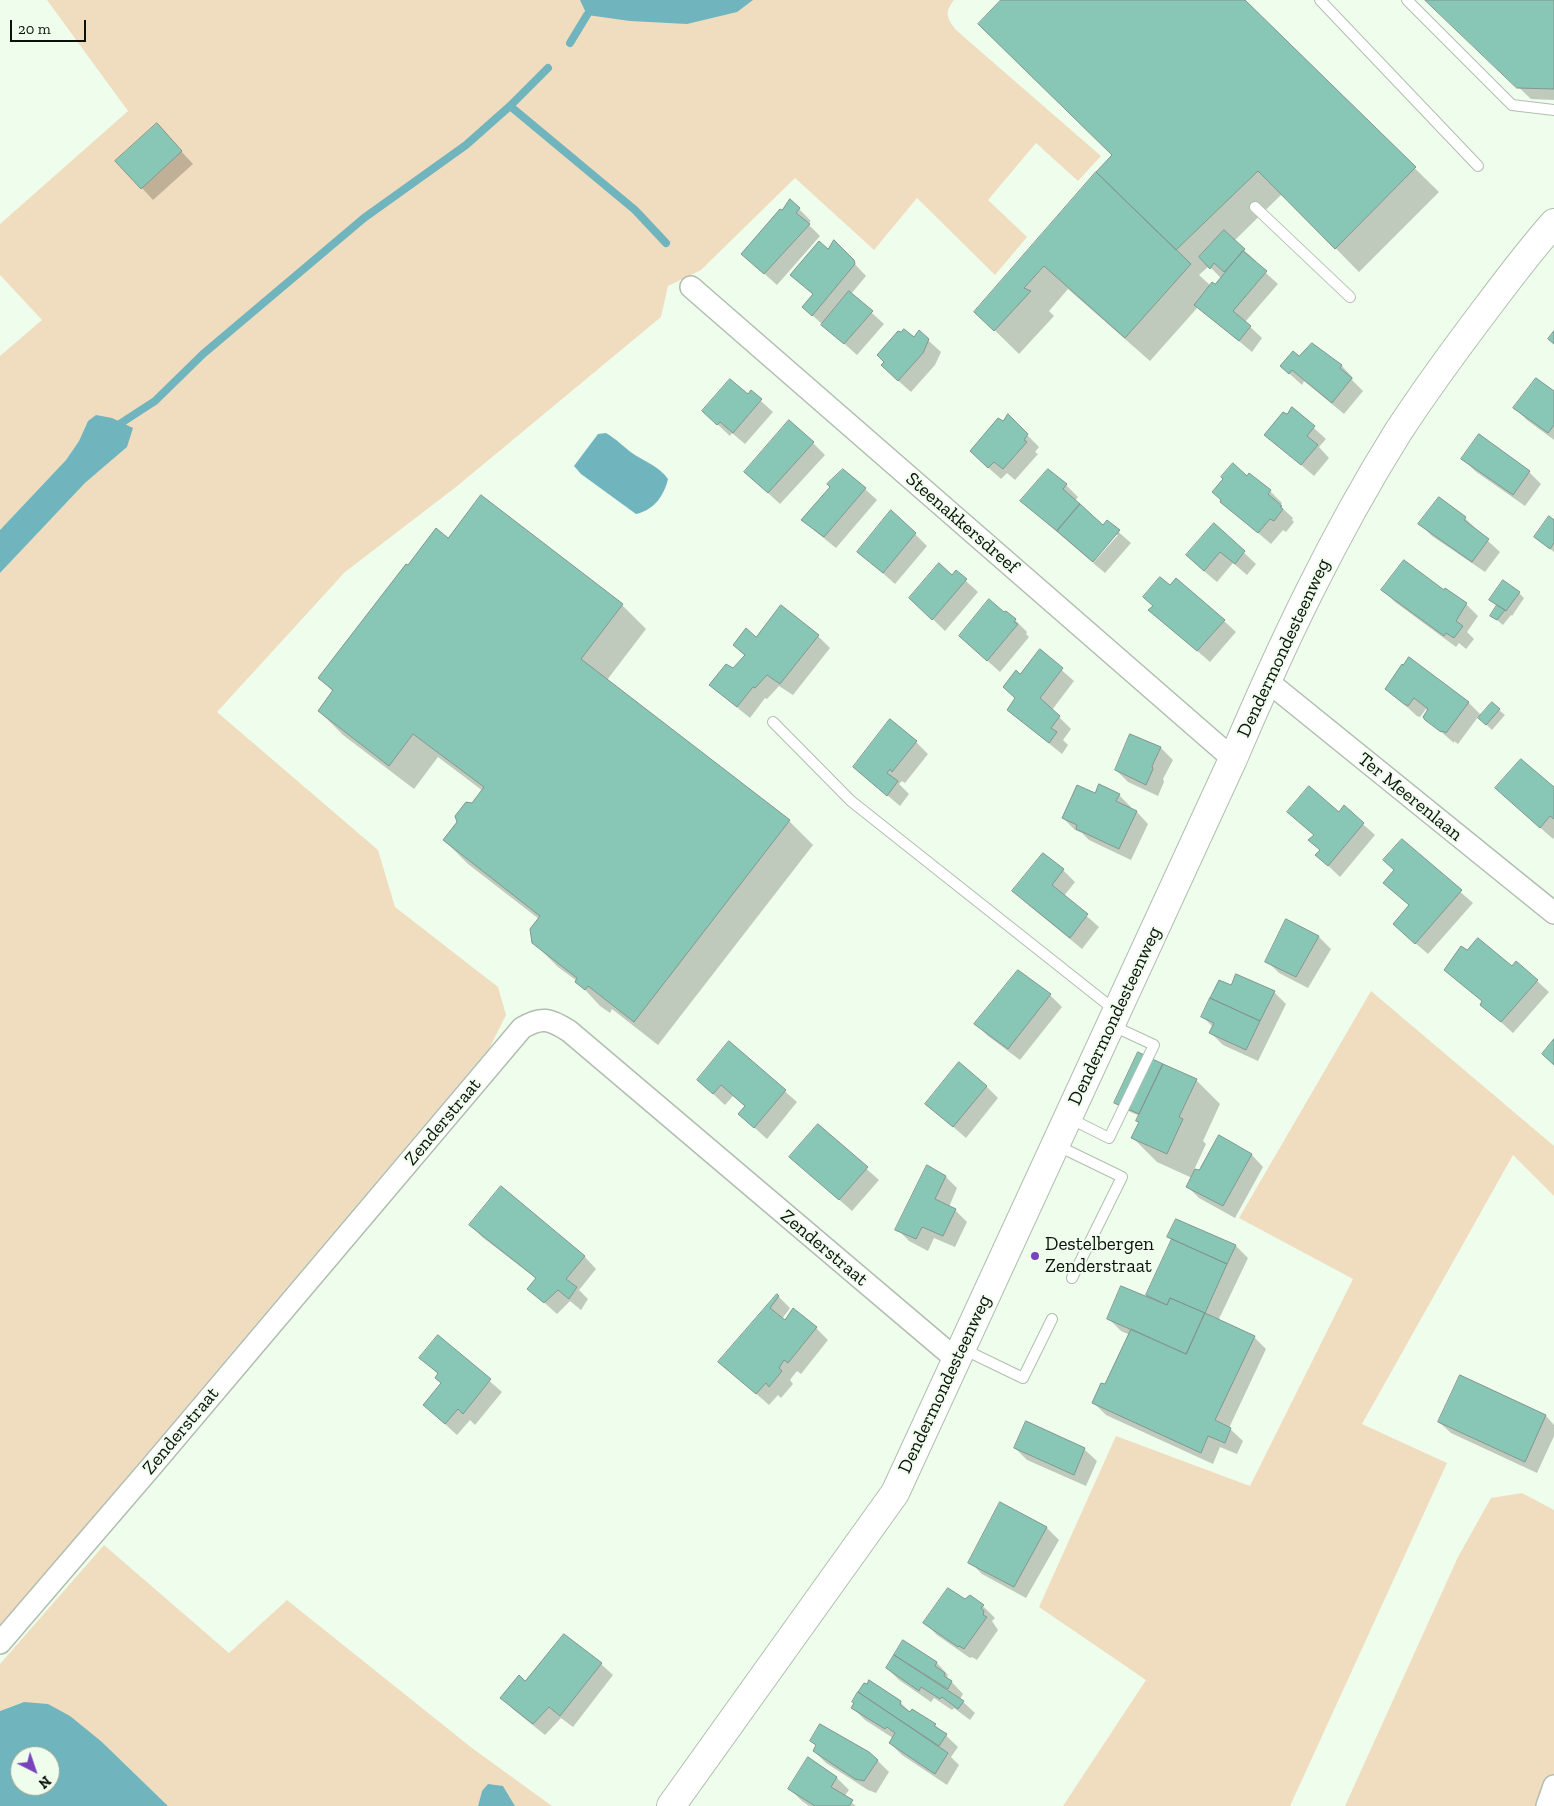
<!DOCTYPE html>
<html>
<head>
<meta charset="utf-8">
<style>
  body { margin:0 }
  #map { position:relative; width:1554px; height:1806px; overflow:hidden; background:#effded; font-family:"Zilla Slab",serif }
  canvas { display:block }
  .north { position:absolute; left:10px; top:1746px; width:50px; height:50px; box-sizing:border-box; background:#effded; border:1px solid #959f93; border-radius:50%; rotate:139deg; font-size:14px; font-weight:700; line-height:20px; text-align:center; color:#0d110c }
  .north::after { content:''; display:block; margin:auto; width:18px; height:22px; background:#7944bb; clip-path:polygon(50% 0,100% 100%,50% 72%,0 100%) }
  .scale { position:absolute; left:10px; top:20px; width:76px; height:22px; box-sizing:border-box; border:2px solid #0d110c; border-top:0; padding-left:6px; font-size:15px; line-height:18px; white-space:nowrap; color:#0d110c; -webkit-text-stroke:4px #effded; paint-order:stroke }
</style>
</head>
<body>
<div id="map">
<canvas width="1554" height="1806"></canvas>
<div class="north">N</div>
<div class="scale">20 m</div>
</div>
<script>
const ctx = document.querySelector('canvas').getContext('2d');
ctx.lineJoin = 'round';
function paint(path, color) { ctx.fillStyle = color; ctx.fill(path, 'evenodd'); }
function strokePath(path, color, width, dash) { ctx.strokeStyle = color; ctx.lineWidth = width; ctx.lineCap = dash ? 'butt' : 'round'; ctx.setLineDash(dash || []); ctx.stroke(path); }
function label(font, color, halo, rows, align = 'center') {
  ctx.font = font + ' "Zilla Slab",serif'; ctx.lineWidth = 4; ctx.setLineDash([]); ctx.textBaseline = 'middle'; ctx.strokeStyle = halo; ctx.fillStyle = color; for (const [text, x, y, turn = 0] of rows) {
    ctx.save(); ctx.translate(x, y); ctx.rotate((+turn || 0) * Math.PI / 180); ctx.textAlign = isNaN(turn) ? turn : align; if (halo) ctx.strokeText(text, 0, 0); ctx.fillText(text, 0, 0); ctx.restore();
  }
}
paint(new Path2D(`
  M47,0h907c-10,13 -7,18 2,30l145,126 -23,25 -42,-38 -48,57 39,37 -32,38 -78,-77 -43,52 -79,-72 -94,92 -33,16 -7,31 -205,170 -111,85 -128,140 161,138 17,57 103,80 8,28 -16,32 -490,580v-1054l85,-90 42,-36 -39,-26 -9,20 -13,19 -66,70v-174l42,-36 -42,-45v-51l128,-113z
  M1371,991l183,155v50l-41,-41 -151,269 85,39 -157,343h-227l83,-126 -107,-73 77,-171 134,50 103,-207 -114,-61z
  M1522,1493l32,17v296h-209l113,-249 33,-59z
  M104,1545l125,108 58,-53 185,148 80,58h-37l-12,-20 -21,5 -4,15h-310l-66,-64 -78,-40 -24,9v-47z`), '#f0ddbf');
paint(new Path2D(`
  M580,0h173l-16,12 -50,12 -57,-3 -43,-6z
  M96,415l16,3 21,10 -6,19 -42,36 -85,90v-43l66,-70 13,-19 9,-20z
  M606,433c10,6 17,13 26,20 13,9 27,13 36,26 -4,17 -14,31 -32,35l-55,-40 -7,-8 24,-32z
  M24,1702l24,2 22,12 32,26 66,64h-168v-95zM20,1756h30v30h-30z
  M488,1784l15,2 12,20h-37l4,-15z`), '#70b4bd');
paint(new Path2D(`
  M1002,0h241l196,192 -80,80 -77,-78 -48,47 22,20 -1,2 23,21 -33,38 17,16 -10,14 -54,-45 -48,54 -82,-72 -19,22 5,5 -35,38 -43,-42 137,-156zM1209,266l12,12 -6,8h-4l-12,-11z
  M1427,0h127v100l-23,-1z
  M168,137l25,27 -40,36 -11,-12z
  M799,209l12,12 -3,3 12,12 -43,49 -35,-31z
  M834,242l32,34 -15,18 33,30 -27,31 -54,-48 11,-12 -22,-20 36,-24z
  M919,332l22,20 -6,13 -24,27 -17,-15 20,-38z
  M1299,358l43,8 11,12 -1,2 11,11 -19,23 -40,-33 -2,4 -21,-19z
  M751,392l22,20 -28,32 -13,-11 -2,3 -14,-13 33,-27z
  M1554,393v47l-27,-20 -12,-12z
  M1293,409l33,30 -7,8 10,11 -15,18 -48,-41z
  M1008,416l31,31 -4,5 3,2 -23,26 -8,-7 -6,6 -18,-16z
  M1479,436l50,36 12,12 -16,22 -50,-35 -12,-12z
  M813,443l12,12 -45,49 -23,-21z
  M1247,478l23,13 12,12 -2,3 13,12 -1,2 2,2 -8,10 -3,-2 -12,14 -50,-43z
  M1066,485l12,12 -3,4 28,26 4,-5 24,21 -26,30 -12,-10 25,-28h-4l-22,27 -71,-61z
  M865,489l12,11 -41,48 -21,-17 -12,-11z
  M1439,499l26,19 12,12v1l23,21 -15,20 -53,-36 -12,-12z
  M1554,521v31l-19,-15z
  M1214,525l42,39 -9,11 -14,-12 -16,19 -18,-15z
  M915,534l12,12 -32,38 -37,-33z
  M448,539l174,66 24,24 -39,51 182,141 24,24 -155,200 -46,-36 -2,4 -10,-7 -23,-25 -19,-14 -25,-25 6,-23 -71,-55 -24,-24 39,-49 -45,-34 -24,32 -71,-54 -24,-24 14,-19 -13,-14 88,-111z
  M956,572l22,20 -33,39 -34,-33 42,-21z
  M1170,587l54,34 12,11 -26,30 -60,-52z
  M1383,590l62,2 1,-2 20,14 12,12 -11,16 7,7 -8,10 -7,-6 -3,4 -61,-45z
  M1519,593l5,5 -12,18 -1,-1 -8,10 -11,-9 6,-10 -8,-7z
  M1015,620l12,12 -1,2 3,3 -29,35 -28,-25z
  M818,636l12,12 -37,47 -14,-9 -12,13 -2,-1 -15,20 -27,-22 -12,-11 22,-15 12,-14 -11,-11 22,-6z
  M1040,651l34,30 -22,29 19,19 -8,11 5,5 -6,9 -41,-33 -12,-12 7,-10 5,-23z
  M1404,666l64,36 14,14 17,-6 6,5 -13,15 -14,-13 -20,27 -4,-3v2l-30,-26 4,-6 -2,-2 -6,8 -3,-1 -30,-27z
  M1130,736l31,12 12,12 -10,19 1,3 -6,14 -30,-14 -12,-12z
  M916,742l12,12 -23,29 -3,-2 -3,3 10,10 -9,12 -46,-39z
  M1496,788l58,1v48l-1,2z
  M1096,794l23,1 12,12 -1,2 7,3 11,12 -17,36 -42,-20 -7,-7 -7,-3 -12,-12z
  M1344,807l31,28 -35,42 -23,-22 4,-4 18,-37z
  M1402,841l71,62 -45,51 -21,-18 3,-30 -25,-23 10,-12z
  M1043,855l20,15 12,12 -11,14 35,31 -17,22 -56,-46 -12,-12z
  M1287,921l32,16 12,12 -23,39 -29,-15 -12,-12z
  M1512,968l25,13 12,11 -36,41 -31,-28 1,-3 -37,-33z
  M1019,972l31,23 12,12 -42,53 -32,-24 -12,-12z
  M1231,987l43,5 12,12 -28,57 -35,-16 -12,-12 2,-6 -10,-10z
  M729,1043l68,59 -30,37 -28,-25 7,-7 -13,-11 -8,9 -27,-25z
  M1138,1054l58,26 24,24 -17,37 3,3 -12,26 6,2 20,-35 32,18 11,12 -28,51 -36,-20 -12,-12 5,-8 -35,-16 -24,-24 7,-16v-6l-19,-8 -5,-6z
  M986,1086l12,12 -32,40 -39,-34z
  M818,1126l61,54 -27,31 -61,-54z
  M946,1177l11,11 -8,19 6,3 12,12 -12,25 -21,-9 -6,13 -19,-10 -12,-12z
  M501,1188l84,69 11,12 -17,21 9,9 -7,11 -11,-9 -13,13 -28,-25 8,-10 -55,-42 -11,-12z
  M1176,1220l60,26 12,12 -30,63 36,16 12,12 -37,79 14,13 -6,13 -17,-7 -7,17 -107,-49 -12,-12 12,-18 24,-50 -9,-4 -12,-12 37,-22 26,-57 -3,-3z
  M777,1295l13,13 -8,11 3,3 31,6 12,12 -27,34 -4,-3 -7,9 3,4 -12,14 -3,-3 -9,10 -49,-43z
  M439,1337l63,55 -27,33 -5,-5 -13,15 -33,-30 19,-21 -4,-9 -18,-17z
  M1461,1376l85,40 8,9v11l-17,37 -86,-40 -12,-11z
  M1027,1422l58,28 12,11 -11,25 -59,-26 -12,-12z
  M1001,1504l46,24 12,12 -33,58 -44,-24 -12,-12z
  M970,1597l13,9 12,12 -3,3 6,9 -21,30 -5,-3 -2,1 -33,-23 -12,-12 40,-22z
  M903,1641l34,22 11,12 -1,2 16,17 -3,5 15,14 -5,7 -16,-12 -2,2 -18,-12 -3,4 -32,-22 -12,-12z
  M601,1664l12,11 -40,52 -12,-9 -16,17 -31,-25 -12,-12 24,-15z
  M865,1685l35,17 11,11 1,-2 23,14 23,22 -7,10 8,8 -12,20 -45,-30 -12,-12 3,-5 -28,-18 -12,-12 2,-5 -1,-1z
  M811,1740l66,20 12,12 -13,21 -8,-3 -42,-27 -12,-12 3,-5z
  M808,1759l29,19 12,12 -5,7 12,9h-47l-7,-5 -12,-12z`), '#0003');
strokePath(new Path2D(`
  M570,43l17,-28
  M510,106l125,104 31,33
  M115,427l40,-26 48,-47 161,-136 102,-73 44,-39 38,-38`), '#70b4bd', 8);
const building = new Path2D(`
  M1001,0h244l171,167 -81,82 -77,-78 -82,79 -80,-78 16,-17 -134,-131z
  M1425,0h129v89l-37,-1z
  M157,123l25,28 -41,38 -26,-28z
  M1096,172l95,92 -66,74 -81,-72 -20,22 7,3 -37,40 -20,-19z
  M790,199l10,9 -4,5 14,11 -46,50 -23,-20 39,-45 2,1z
  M1224,230l21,19 -21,23 -10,-9 -4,6 -11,-12z
  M834,240l20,20 1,4 -43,52 -10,-9 11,-13 -23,-19 29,-34 9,8z
  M1243,251l24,20 -34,40 18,15 -12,15 -45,-36 18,-23 3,2z
  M849,291l24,20 -29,33 -23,-19z
  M904,329l10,8 5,-7 10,9 -6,14 -25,28 -17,-16 3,-3 -7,-7 21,-24 3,1z
  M1554,331v13l-6,-5z
  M1312,343l30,22 -2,3 12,10 -20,25 -40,-33 -3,4 -9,-8 13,-15 6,5z
  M1536,378l18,13v34l-6,8 -35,-25z
  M730,379l18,15 3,-4 11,9 -29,34 -13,-11 -3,3 -15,-14z
  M1292,407l23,19 -8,10 11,9 -17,20 -37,-30 19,-23 4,2z
  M1008,414l20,20 -4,6 3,2 -24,27 -9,-7 -6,6 -18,-17 28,-33 5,3z
  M789,420l25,22 -46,51 -24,-21z
  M1479,434l51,37 -17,24 -52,-36z
  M1233,463l14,13 2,-3 22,17 -3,4 14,12 -2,1 3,2 -9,12 -4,-2 -12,14 -38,-31 1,-2 -9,-8 11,-13 -2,-2z
  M843,469l23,19 -42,49 -23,-17 29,-33 -3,-3z
  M1048,469l19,15 -4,5 17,15 -23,27 -37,-30z
  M481,495l142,109 -42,55 209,161 -156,202 -46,-36 -3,4 -10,-8 2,-4 -45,-35 -2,-14 10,-13 -97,-76 14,-18 -2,-6 11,-14 6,1 12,-16 -71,-53 -24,32 -71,-55 15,-21 -15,-12 88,-114 2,1 28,-37 12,10z
  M1439,497l27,20 -2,3 25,19 -17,23 -54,-38z
  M1080,504l23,21 4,-5 13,10 -27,32 -36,-31z
  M891,510l25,23 -33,40 -26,-21z
  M1549,516l5,4v23l-4,6 -16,-12z
  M1214,523l31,28 -10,13 -15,-12 -16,19 -18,-16z
  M1404,560l40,30 1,-2 22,15 -11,18 7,5 -9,12 -8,-5 -2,3 -63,-46z
  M939,563l13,12 4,-5 11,9 -35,41 -23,-22z
  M1160,577l10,8 6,-7 49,42 -28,31 -49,-41 5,-4 -10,-9z
  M1503,580l17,12 -14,19 -17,-11z
  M989,599l15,13 2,-1 10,8 -2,3 4,2 -31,37 -28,-25z
  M781,605l38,30 -39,49 -13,-9 -12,13 -2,-1 -16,20 -28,-22 17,-21 7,4 12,-13 -12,-10 13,-17 10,9z
  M1497,605l8,5 -8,10 -7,-4z
  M1040,649l23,19 -23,30 20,18 -9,12 6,4 -8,11 -42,-33 8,-12 -12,-11 13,-17 4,4z
  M1409,657l60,45 -23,31 -4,-2 -1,1 -16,-12 -2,-3 5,-8 -14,-11 -6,8 -4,-2 -19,-15 17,-25 1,1z
  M1492,702l8,7 -14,16 -8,-7z
  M890,719l27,22 -25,31 -2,-3 -3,4 11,8 -11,15 -34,-29z
  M1130,734l31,13 -9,19 1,3 -7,16 -31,-15z
  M1521,759l33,28v32l-4,-3 -10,12 -45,-40z
  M1099,784l21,10 -4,7 21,10 -18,38 -43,-20 1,-4 -15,-7 15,-33 18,8z
  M1309,786l30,26 5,-7 20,18 -36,43 -13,-11 5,-5 -12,-10 6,-5 -27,-23z
  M1402,839l60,51 -47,54 -22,-20 16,-19 -26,-22 11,-13 -11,-10z
  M1043,853l21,16 -12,16 36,29 -18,24 -58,-47z
  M1286,919l33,17 -23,41 -31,-15z
  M1478,938l34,28 4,-5 22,19 -37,42 -21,-17 2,-4 -38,-31 17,-24 6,4z
  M1018,970l33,24 -43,55 -34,-25z
  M1236,974l39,17 -15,30 -50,-23 9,-18 12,5z
  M1210,998l50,23 -14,29 -37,-17 5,-10 -13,-6z
  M1554,1039v26l-12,-11z
  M729,1041l57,49 -32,38 -16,-14 7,-8 -24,-21 -8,9 -16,-14z
  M1138,1052l25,12 -24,50 -25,-11z
  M959,1062l28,24 -34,41 -28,-23z
  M1163,1064l34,15 -18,38 4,2 -16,35 -36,-16 8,-16 -3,-1z
  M818,1124l50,43 -29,33 -50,-43z
  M1219,1135l33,19 -29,52 -37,-19 9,-18 4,1z
  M927,1165l19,11 -11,23 21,10 -13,27 -21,-9 -6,12 -21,-9z
  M501,1186l84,70 -19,23 11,8 -8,12 -11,-9 -14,13 -17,-14 9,-11 -67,-53z
  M1176,1219l60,26 -9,19 -60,-27z
  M1172,1239l55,25 -22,49 -35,-15 -3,7 -21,-10z
  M1121,1286l46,19 3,-7 35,15 -19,41 -79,-35z
  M777,1294l2,2 -9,12 15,12 8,-12 24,19 -29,36 -4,-3 -5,8 3,3 -13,16 -3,-4 -10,11 -38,-32z
  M1205,1313l50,23 -40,84 16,8 -6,15 -17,-7 -7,17 -109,-50 9,-20 4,1 26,-55 55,25z
  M438,1335l53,44 -28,35 -5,-5 -13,15 -22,-19 18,-22 -6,-5 3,-5 -19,-15z
  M1460,1375l86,40 -21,47 -87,-40z
  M1026,1421l59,27 -11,27 -60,-27z
  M1000,1502l47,25 -33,60 -46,-24z
  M948,1588l17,11 5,-4 14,10 -3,3 3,3 -1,4 4,2 -23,32 -5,-3 -1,1 -35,-24z
  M564,1634l38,29 -42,53 -11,-9 -16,17 -33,-26 19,-23 6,6z
  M903,1640l34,22 -2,4 10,7 -1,3 8,5 -4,8 -54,-34z
  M894,1655l70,46 -6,8 -16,-12 -2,2 -19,-12 -2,4 -33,-23z
  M869,1680l32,21 -1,4 10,7 2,-3 24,15 -2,2 13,8 -8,12 -81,-54 6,-9 3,1z
  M858,1692l90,61 -13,21 -46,-31 6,-10 -8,-6 -2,2 -34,-21 3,-5 -2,-1z
  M820,1724l49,28 9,8 -14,21 -9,-2 -42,-28 3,-6 -6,-4z
  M808,1757l29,20 -6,10 22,13 -4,6h-34l-27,-17z`);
paint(building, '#88c7b5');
strokePath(building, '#829690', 1);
const service = new Path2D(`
  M1320,0l158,166
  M1407,0l105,105 42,5
  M1255,207l95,90
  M773,722l78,79 265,210
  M1069,1118l40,20 45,-93 -43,-20
  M1056,1145l66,32 -50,101
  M963,1349l60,29 29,-59`);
const minor = new Path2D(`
  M691,287l542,472
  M1266,680l288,233
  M0,1643l151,-176 371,-439c20,-12 28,-9 47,3l388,329
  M1547,1806l7,-20`);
const secondary = new Path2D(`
  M671,1806l224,-313 338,-734c48,-113 100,-223 165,-327 28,-43 59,-85 90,-126 21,-28 42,-56 66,-83`);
strokePath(service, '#b0beaf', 12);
strokePath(minor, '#b0beaf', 24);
strokePath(secondary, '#b0beaf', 30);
strokePath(service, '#fff', 10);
strokePath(minor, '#fff', 21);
strokePath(secondary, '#fff', 28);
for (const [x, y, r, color] of [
  [1035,1256,5,"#7944bb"]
]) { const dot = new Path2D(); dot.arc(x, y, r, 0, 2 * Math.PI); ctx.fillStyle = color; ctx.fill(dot); strokePath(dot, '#effded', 2); }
label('19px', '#0d110c', '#effded', [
  ["Steenakkersdreef",962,523,41],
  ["Dendermondesteenweg",1284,648,-65],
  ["Ter Meerenlaan",1410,797,39],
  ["Dendermondesteenweg",1115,1016,-65],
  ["Zenderstraat",443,1122,-50],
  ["Zenderstraat",824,1248,40],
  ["Dendermondesteenweg",945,1384,-65],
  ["Zenderstraat",181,1431,-50]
]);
label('19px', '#0d110c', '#effded', [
  ["Destelbergen",1045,1245],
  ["Zenderstraat",1045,1267]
], 'left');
</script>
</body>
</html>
